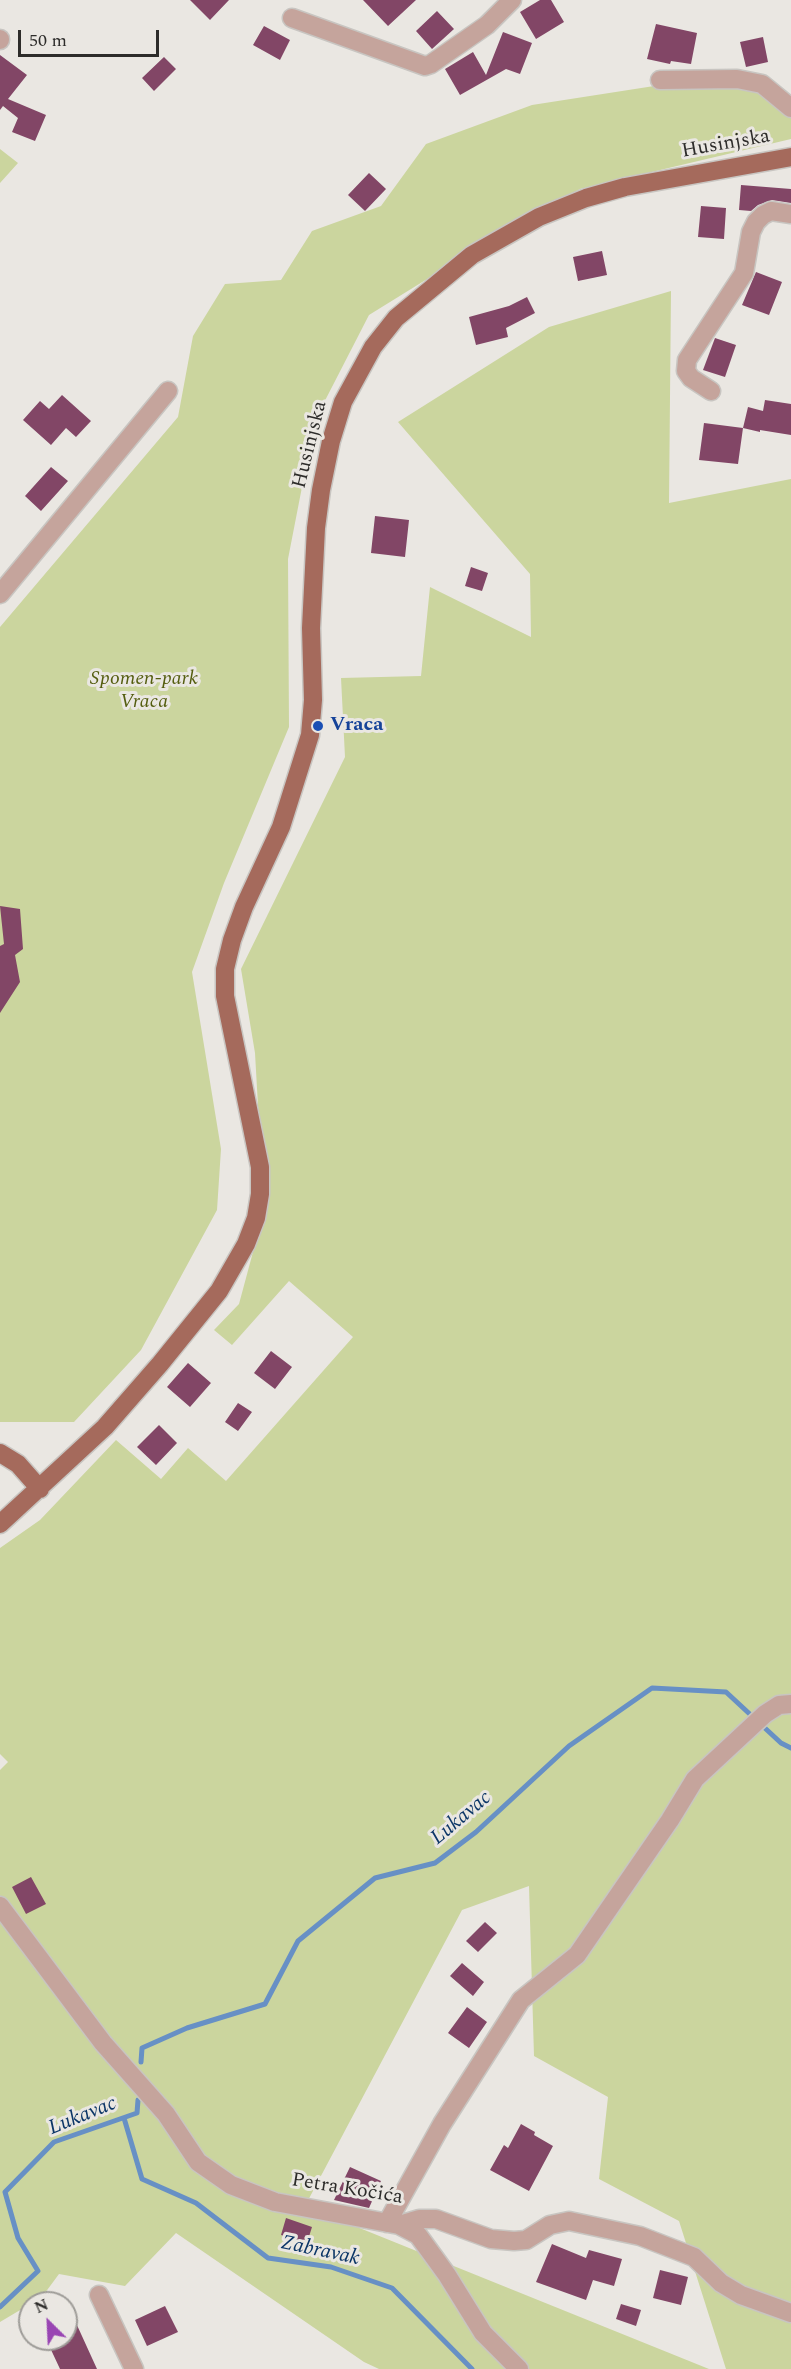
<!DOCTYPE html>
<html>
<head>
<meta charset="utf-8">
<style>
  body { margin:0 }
  #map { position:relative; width:791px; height:2369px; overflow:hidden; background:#eae7e2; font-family:Spectral,serif }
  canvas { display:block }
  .north { position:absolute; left:18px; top:2291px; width:60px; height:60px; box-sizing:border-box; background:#eae7e2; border:2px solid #9e9c98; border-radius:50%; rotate:336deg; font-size:16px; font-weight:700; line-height:24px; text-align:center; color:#2d2c2a }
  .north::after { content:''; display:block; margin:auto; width:21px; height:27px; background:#9945b3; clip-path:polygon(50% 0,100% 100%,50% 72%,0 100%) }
  .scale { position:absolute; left:18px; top:30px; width:141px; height:27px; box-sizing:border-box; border:3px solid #2d2c2a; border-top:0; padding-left:8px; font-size:18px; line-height:21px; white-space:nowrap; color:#2d2c2a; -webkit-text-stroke:4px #eae7e2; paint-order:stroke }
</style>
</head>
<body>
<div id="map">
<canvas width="791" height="2369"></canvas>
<div class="north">N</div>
<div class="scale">50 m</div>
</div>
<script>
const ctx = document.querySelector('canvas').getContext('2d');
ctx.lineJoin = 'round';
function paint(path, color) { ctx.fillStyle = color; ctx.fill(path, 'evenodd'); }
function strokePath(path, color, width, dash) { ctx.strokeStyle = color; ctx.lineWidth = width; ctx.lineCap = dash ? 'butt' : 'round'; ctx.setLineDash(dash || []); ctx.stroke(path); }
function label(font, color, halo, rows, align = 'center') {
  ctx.font = font + ' Spectral,serif'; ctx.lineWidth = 6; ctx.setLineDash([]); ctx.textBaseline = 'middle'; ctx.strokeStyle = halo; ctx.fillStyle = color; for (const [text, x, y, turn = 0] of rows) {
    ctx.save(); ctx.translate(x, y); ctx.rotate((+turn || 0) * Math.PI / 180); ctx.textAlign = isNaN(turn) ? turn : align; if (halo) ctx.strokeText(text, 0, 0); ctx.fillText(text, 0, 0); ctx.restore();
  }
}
paint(new Path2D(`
  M667,84l84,2 40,29v24l-211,50 -127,74 -84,52 -54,105 -27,139 1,168 -65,156 -32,89 29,177 -4,61 -76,140 -67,72h-74v-795l178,-210 15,-81 32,-52 56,-4 31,-49 69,-25 45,-62 106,-39z
  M0,149l18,14 -18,20z
  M671,291l-2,212 122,-24v1890h-65l-47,-148 -80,-42 9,-82 -74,-41 -5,-170 -67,24 -157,296 404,163h-330l-15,-7 -188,-129 -51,53 -66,-12 -17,23 -42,25v-552l8,-8 -8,-8v-206l40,-28 76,-80 45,39 27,-31 38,33 127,-144 -64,-56 -57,64 -18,-15 25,-26 25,-93 -9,-158 -14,-84 104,-212 -4,-79 80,-2 9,-89 101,50 -1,-63 -132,-152 151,-95z`), '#cbd59e');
strokePath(new Path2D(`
  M141,2062l1,-14 45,-20 78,-24 33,-63 77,-63 60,-15 41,-31 93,-86 83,-58 74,4 55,51 10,5
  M124,2118l18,61 54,24 72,55 63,9 61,21 80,81
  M0,2307l38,-36 -20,-33 -13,-46 49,-50 83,-29 1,-13`), '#6790c5', 5);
paint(new Path2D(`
  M190,0h39l-19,20z
  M363,0h53l-28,26z
  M540,0h11l13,22 -28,17 -16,-27z
  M437,11l17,18 -22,20 -16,-18z
  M656,24l41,9 -6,31 -20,-3 -1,3 -23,-5z
  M264,26l26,14 -10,20 -27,-15z
  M503,32l29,11 -12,31 -14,-5 -46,26 -15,-26 28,-17 13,23z
  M763,37l5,25 -22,5 -6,-25z
  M0,55l27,20 -19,24 38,16 -11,26 -23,-9 6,-14 -15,-12 -3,4z
  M164,57l12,12 -22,22 -12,-13z
  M369,173l17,16 -21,22 -17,-16z
  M741,185l50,4v14l-19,-3 -14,5 -7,6 -12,-1z
  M701,206l25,2 -2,31 -26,-2z
  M602,251l5,24 -29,6 -5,-24z
  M756,272l26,10 -13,33 -27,-10z
  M527,297l8,16 -29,15 2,9 -32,8 -7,-28 40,-11z
  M715,338l21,7 -11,32 -22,-7z
  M62,395l29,26 -15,16 -10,-9 -15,17 -28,-25 17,-19 9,8z
  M765,400l26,4v31l-31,-5v2l-17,-4 5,-21 15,4z
  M704,423l39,5 -5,36 -39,-4z
  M51,467l17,14 -27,30 -16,-15z
  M375,516l34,4 -4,37 -34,-4z
  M471,567l17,6 -6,18 -17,-5z
  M0,906l20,3 3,40 -8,6 5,27 -20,31v-67l4,-2z
  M271,1351l21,16 -17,22 -21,-16z
  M188,1363l23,20 -21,24 -23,-20z
  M238,1403l14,9 -14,19 -13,-9z
  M159,1425l18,18 -21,22 -19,-18z
  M31,1877l15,27 -20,10 -14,-27z
  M485,1922l12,11 -19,19 -12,-11z
  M462,1963l22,19 -11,14 -23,-20z
  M467,2007l20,15 -18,26 -21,-15z
  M521,2124l14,8 -1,3 19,11 -24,45 -39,-21 14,-25 4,3z
  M350,2167l31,14 -12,27 -35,-8z
  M286,2218l26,9 -5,16 -26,-8z
  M552,2244l34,14 3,-8 33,9 -8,27 -21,-6 -7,20 -50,-18z
  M660,2270l28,7 -7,28 -28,-7z
  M66,2301l31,68h-37l-14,-30h20z
  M621,2304l20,6 -5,16 -20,-7z
  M165,2306l13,26 -31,14 -12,-26z`), '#824666');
const minor = new Path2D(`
  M292,18l133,48 6,-2 56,-39 25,-25
  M0,39v1
  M660,80l77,-1 25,5 29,24
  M711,391l-20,-13 -5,-7 1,-11 57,-87 7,-41 5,-10 7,-7 8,-4 20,3
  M0,594l168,-203
  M0,1906l103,137 63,71 32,48 33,23 44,17 124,23 20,-6h17l55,20 23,2 12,-1 24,-15 19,-4 71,15 54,21 27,26 20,12 50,18
  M387,2223l55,-99 79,-124 56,-45 93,-135 25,-41 70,-65 14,-9 12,-1
  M399,2225l19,10 29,40 36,58 36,36
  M99,2295l35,74`);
const major = new Path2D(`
  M0,1453l18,11 22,25
  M0,1524l105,-97 55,-63 59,-73 27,-47 10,-26 4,-24v-27l-35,-171v-27l7,-29 12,-33 37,-80 29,-92 3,-35 -2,-72 5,-100 5,-38 10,-49 12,-39 30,-55 23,-29 76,-63 67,-38 47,-19 39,-11 166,-30`);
strokePath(minor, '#c8c5c1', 21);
strokePath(major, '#c8c5c1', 21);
strokePath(minor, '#c5a49c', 18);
strokePath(major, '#a56a5c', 18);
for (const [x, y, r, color] of [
  [318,726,6,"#1a4fb4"]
]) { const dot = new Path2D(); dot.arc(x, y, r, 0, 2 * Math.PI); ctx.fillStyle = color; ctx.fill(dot); strokePath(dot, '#eae7e2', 2); }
label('20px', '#2d2c2a', '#eae7e2', [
  ["Husinjska",726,145,-10],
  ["Husinjska",311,445,-76],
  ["Petra Kočića",347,2190,9]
]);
label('italic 20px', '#545d0f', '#eae7e2', [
  ["Spomen-park",144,680],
  ["Vraca",144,703]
]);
label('bold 20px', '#164399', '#eae7e2', [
  ["Vraca",330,726]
], 'left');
label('italic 21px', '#0c3667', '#eae7e2', [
  ["Lukavac",462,1819,-40],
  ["Lukavac",83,2117,-22],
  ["Zabravak",320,2252,12]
]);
</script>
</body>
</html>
